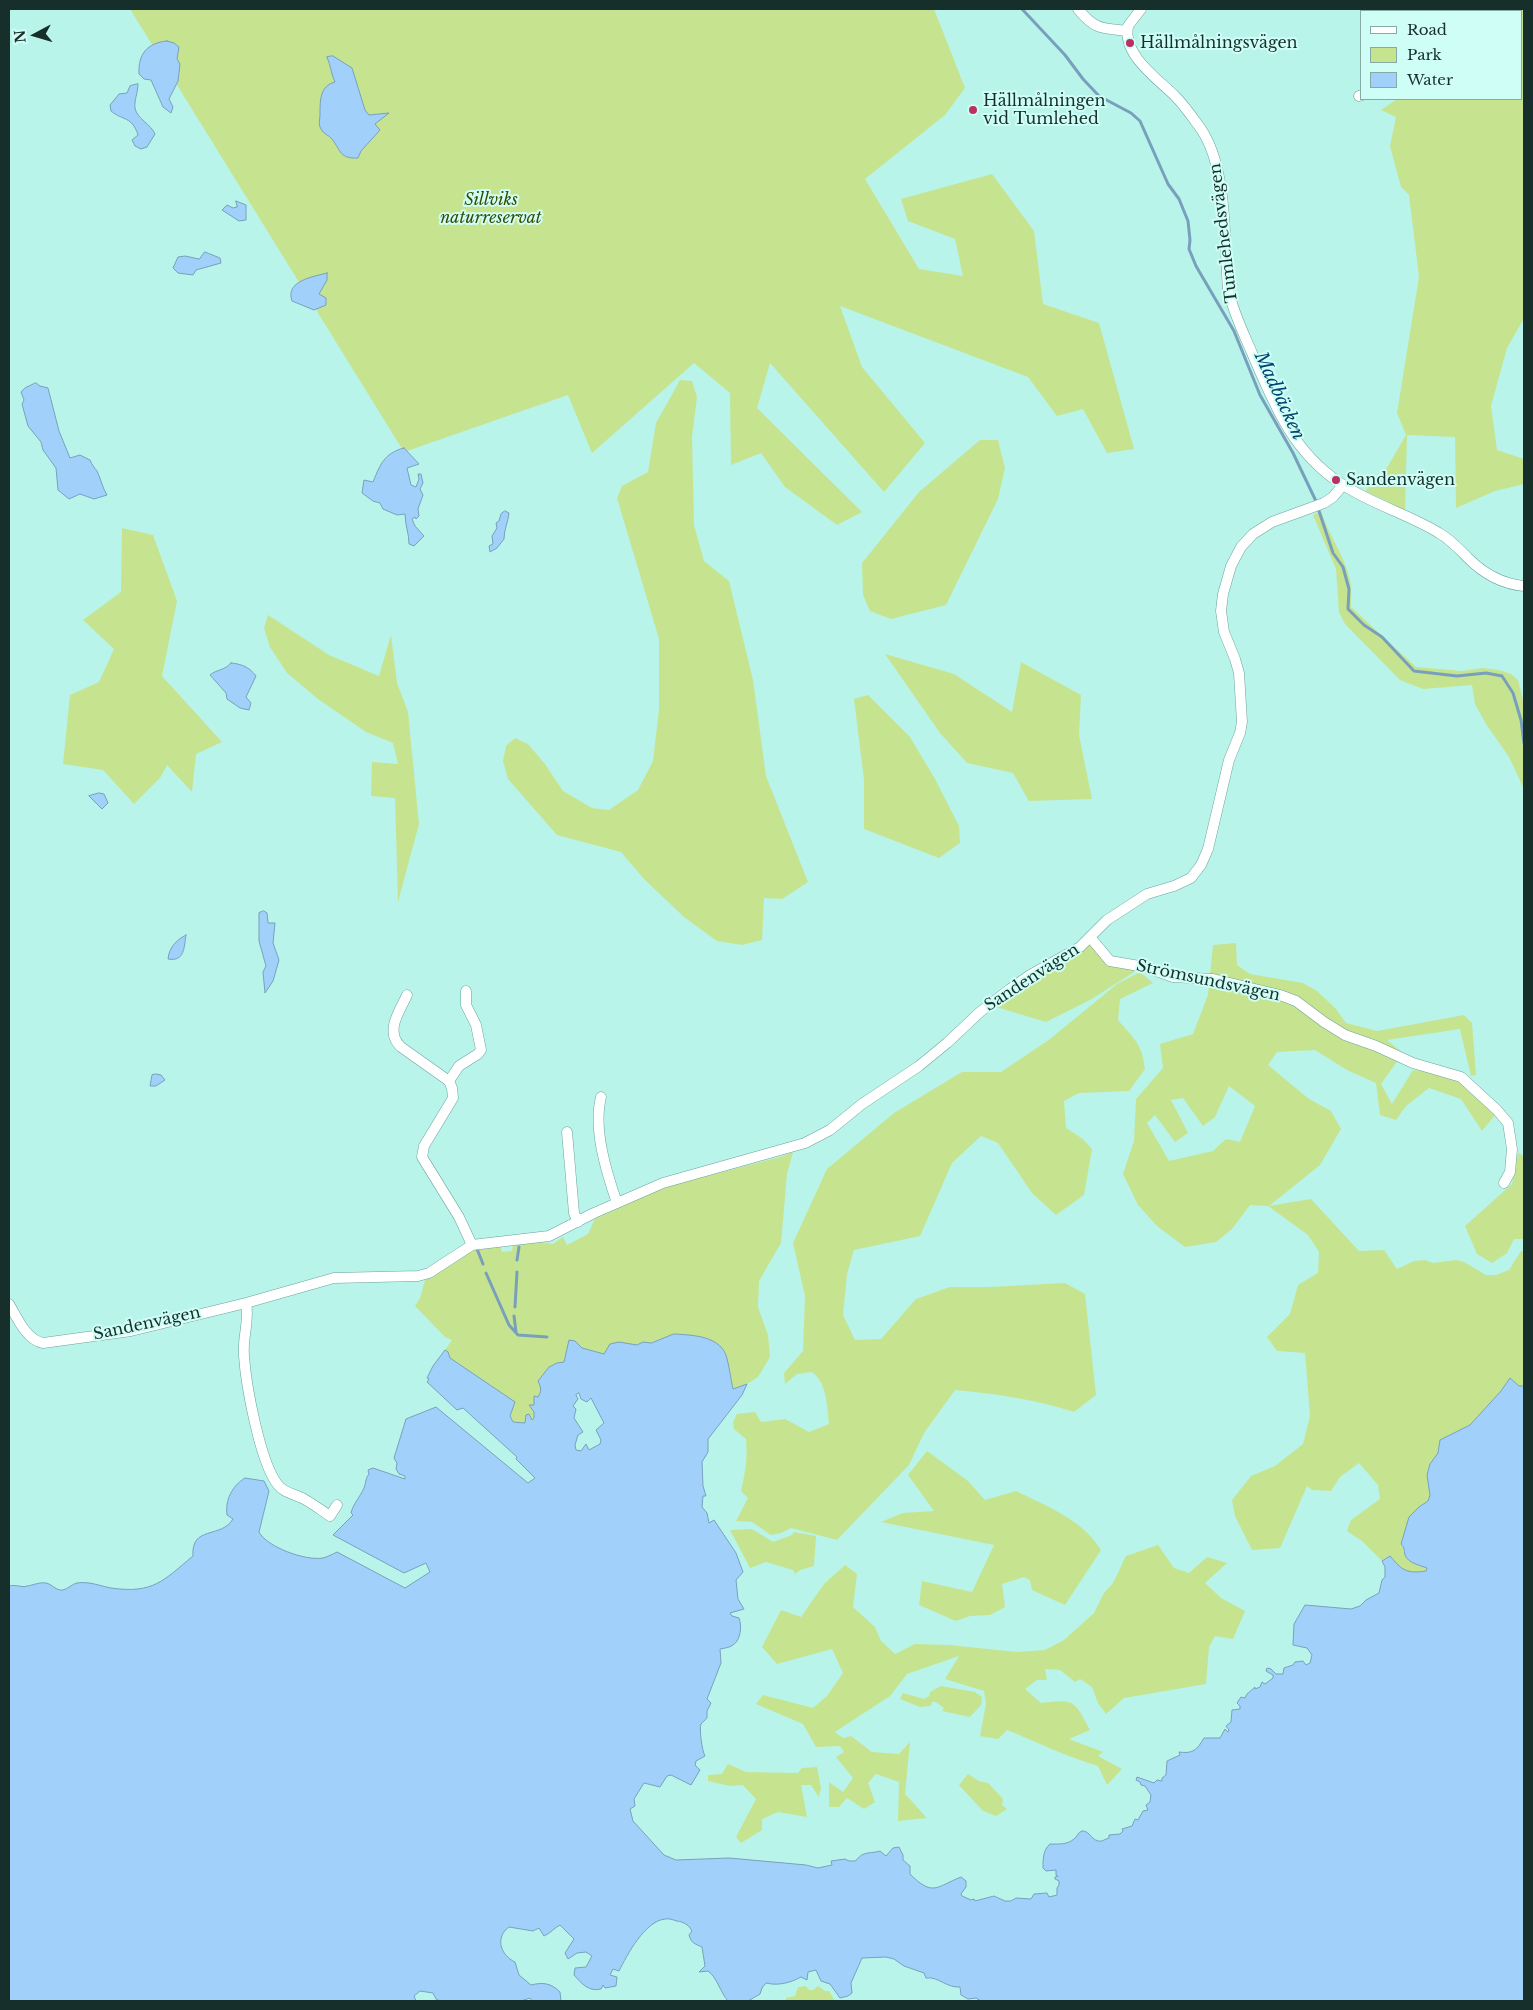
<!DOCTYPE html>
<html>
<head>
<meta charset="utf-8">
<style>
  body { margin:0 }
  #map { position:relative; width:1533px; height:2010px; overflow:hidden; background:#b9f4ea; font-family:"Libre Baskerville",serif }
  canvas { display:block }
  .frame { position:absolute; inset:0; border:10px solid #172f2b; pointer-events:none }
  .legend { position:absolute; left:1360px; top:10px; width:162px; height:90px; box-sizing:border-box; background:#cffef7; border:1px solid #85aba5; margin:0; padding:6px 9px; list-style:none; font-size:15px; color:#172f2b }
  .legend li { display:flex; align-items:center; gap:10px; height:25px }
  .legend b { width:25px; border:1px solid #85aba5 }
  .north { position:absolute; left:10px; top:10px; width:50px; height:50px; -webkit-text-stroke:4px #cffef7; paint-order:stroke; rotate:264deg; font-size:14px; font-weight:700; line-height:20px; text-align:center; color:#172f2b }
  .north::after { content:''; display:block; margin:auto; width:18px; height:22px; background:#172f2b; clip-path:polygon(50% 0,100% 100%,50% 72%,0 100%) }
</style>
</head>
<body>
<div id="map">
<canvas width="1533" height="2010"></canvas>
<div class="frame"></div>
<ul class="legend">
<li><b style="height:6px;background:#fff"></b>Road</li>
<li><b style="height:14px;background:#c6e490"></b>Park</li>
<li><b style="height:14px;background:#a1d1fa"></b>Water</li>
</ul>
<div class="north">N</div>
</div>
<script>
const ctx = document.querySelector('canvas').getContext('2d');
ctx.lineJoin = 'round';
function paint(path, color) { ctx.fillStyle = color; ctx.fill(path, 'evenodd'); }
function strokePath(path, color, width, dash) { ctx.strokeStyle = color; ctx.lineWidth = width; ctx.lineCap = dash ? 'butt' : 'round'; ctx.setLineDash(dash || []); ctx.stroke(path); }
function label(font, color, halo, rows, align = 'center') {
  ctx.font = font + ' "Libre Baskerville",serif'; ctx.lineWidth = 4; ctx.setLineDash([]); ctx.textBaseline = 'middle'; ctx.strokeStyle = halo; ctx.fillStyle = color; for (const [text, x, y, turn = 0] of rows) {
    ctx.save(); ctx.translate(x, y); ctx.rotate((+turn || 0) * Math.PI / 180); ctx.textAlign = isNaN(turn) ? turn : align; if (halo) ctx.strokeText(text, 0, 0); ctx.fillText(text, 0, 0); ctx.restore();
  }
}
paint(new Path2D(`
  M130,9h804l31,79 -20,27 -80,64 54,90 44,7 -8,-37 -47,-18 -7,-22 91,-25 42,57 9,73 56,19 35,126 -27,4 -24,-44 -26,7 -29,-39 -188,-71 22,61 63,76 -41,49 -114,-129 -13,45 105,104 -25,13 -52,-38 -24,-34 -30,12 -1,-72 -36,-30 -102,90 -24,-58 -164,57z
  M1460,9h64v299l-1,12 -16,28 -16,58 6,44 27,9v25l-29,7 -39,17 -1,-71 -48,-2 -2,75 -40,-19 23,-25 18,-31 -9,-22 22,-136 -10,-82 -8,-8 -11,-41 6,-29 -15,-7 16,-11h125v-88h-63z
  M680,380l12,1 5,16 -5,40 2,88 10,36 25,20 24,99 13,96 42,106 -26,17 -18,-1 -2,42 -20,5 -25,-4 -33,-24 -40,-38 -23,-27 -64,-17 -49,-56 -5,-18 3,-15 9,-8 13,6 17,20 18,27 29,17 17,2 29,-20 15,-29 6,-52v-70l-42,-141 5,-12 26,-14 8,-49z
  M980,440h18l7,28 -7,31 -52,106 -55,14 -21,-8 -7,-16 -1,-32 57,-71z
  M1321,511c7,23 22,42 28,65 3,10 2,20 2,31l65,60 46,4 21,-3 16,2 12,4 7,6 6,24v85l-15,-32 -23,-33 -11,-20 -3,-19 -49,4 -23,-9 -55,-56 -6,-12 -3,-43 -23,-54z
  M122,528l31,7 24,66 -15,75 60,66 -26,12 -4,38 -25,-27 -7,13 -26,26 -31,-34 -40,-6 7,-69 29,-13 15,-33 -31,-29 38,-28z
  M268,615l61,40 50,21 12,-41 6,48 11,29 11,112 -21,78 -3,-104 -24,-2 1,-34 26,2 -5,-21 -27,-11 -48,-33 -31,-26 -17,-26 -6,-19z
  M885,654l69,20 58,38 9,-50 60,33 -2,40 13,64 -63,2 -16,-28 -46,-10 -27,-30z
  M868,695l42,42 25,42 24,47 1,17 -21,15 -75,-29v-49l-10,-81z
  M1236,943l1,22 13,9 53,9 14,8 19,18 10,14 31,8 87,-16 8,8 4,52 -5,1 -11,-47 -73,11 16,13 -22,31 11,20 21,-34c43,4 54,16 83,44l-14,17 -21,-32 -32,-11 -23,18 -10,14 -16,-5 -4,-32 -29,-13 -32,-20 -38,2 -9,13 41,34 22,12 10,18 -21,36 -51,41 42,-7 48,52 25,-1 13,19 17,-8 11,-1 8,3 23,-3 8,2 22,13h10l13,-5 12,-19h3v135h-5l-9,-8 -9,13 -31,34 -30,15 -2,13 -8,11 -3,11 3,20 -2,6 -9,6 -10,10 -8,27 10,18 16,6 -1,3c-8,1 -17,2 -25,-2 -9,-5 -4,-9 -16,-11l-3,3 -20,-20 -15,-10 4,-11 29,-21 -2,-14 -19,-22 -19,14 -9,14 -19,-1 -5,-4 -27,62 -28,2 -17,-34 -3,-16 19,-24 24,-10 28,-22 7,-28 -5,-63 -28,-2 -10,-14 23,-23 8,-29 20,-12 1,-21 -11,-17 -40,-29 -18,-1 -18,24 -16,13 -31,5 -28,-21 -19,-21 -15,-31 11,-33 2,-42 27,-31 -3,-24 33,-10 15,-39 5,-50zM1229,1086l26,20 -15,36 -14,-3 -13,12 -44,10 -22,-38 8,-8 20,27 13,-9 -17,-33 12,-2 20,28 12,-9z
  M1092,945l18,19 29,5 -49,31 -44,22 -53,-16 17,-14 76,-46z
  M1140,972l13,11 -33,16 -2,21c16,19 24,23 27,49l-16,22 -50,2 -15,8 2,27 17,11 9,10 -8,46 -28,20 -24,-22 -34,-50 -17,-7 -29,27 -32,73 -66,14 -7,24 -4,41 12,25 26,-1 35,-40 34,-12h40l75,-4 20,11 11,101 -22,17c-39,-13 -78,-18 -119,-22l-31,43 -15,32 -72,75 -46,-12 -10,5 -10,2 -19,-13 -16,-1 12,-23 -7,-7c4,-18 7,-33 5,-52l-12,-10 -1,-7 4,-8 18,-2 6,10 24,-3 24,13 20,-8c-2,-18 -2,-41 -17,-52l-15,2 -12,10 -1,-11 19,-22 2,-55 -12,-53 34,-74 67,-56 68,-41h39l49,-33 67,-55z
  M793,1152l-6,22 -6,69 -22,38 -1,26 10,28 2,22 -12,20 -11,7 -14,5 -8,-38 -51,-17 -23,9 -8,-1 -6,4 -18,-4 -15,12 -22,-6 -7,-7 -10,14 -1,7 -3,2c-6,7 -15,14 -19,22 -3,5 0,10 -7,13v4l-3,3 -3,-1 5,7v6l-2,2 -3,-6 -3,9 -13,-1 -3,-6 4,-14 -64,-44 -2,-6 -3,-2 7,-10 -7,-3 -30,-31 5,-8 5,-18 5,-4 38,-25 32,-6 2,7 10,-1 1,-8 29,-1 11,2 10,-7 4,8 21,-11 7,-15 66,-31 119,-31z
  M1518,1153l6,3v83h-10l-7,14 -15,10 -15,-9 -12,-28 47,-42z
  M927,1451l41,30 17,19 31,-9c32,16 66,28 85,59l-36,55 -33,-15 -2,-10 -6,-3 -22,7 3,23 -15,8 -20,1 -14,5 -37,-16 3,-24 50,11 22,-47 -113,-23 22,-9 31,-2 -26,-36z
  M752,1529l21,13 19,-7 2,-3 22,4 -2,30 -14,4 -5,4 -2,-4 -27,-8 -16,6 -20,-38z
  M1158,1545l16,23 15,5 18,-16 20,6 -22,20 16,15 24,13 -12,28 -18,-3 -6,11 -3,37 -82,14 -18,16 -8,-11 -6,-16 -12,-8 -5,3 -15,-12 -15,-1 2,11h-10l-12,9 16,14c34,-4 33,-3 49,27l-21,9 34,13 -5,4 24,13 -15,16 -9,-19c-31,-9 -61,-24 -91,-36l-9,9 -18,-3 6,-32 -2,-13 -39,-12 14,-23 -52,18 -17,22 -55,36 8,6 8,-2 21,16 27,2 11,-12 -5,52 22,24 -29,3 1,-39 -23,-8 -8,9 7,19 -11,7 -17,-11 -8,9h-10v-25l14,10 10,-14 -17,-21 8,-5 -4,-6 -24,1 -13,-23 -47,-20 7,-9 50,13 14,-12 16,-23 -11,-24 -55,15 -15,-17 19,-37 20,7 23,-33 21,-19 12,9 -4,33 22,20 6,14 14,13 20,-10 34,1 68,7 28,-2 19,-10 30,-27 10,-20 9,-10 13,-27z
  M941,1686l34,6 7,5 -1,8 -11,12 -28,-6 2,-3 -8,-6h-4l-1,4 -11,1 -20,-8 3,-6 21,6 5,-3 1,-4z
  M728,1764l18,8 52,1 4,-5 15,-1 4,21 -2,9 -8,-12h-10l6,32 -29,-5 -16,7v11l-21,13 -5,-6 20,-38 -13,-14 -13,1 -22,-5v-6l14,-1z
  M968,1774l11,7 9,2 15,16 -1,6 5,4 -11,7 -13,-5 -24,-26z
  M806,1986l3,4h4l5,-4 7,5h4l6,10h-49v-3l9,-2 3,-9z`), '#c6e490');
const water = new Path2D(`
  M167,41l7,2 5,4 -2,12 3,5 -2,17 -9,18 4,8 -2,6 -8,-6 -12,-27 -7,-1 -5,-5c-1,-20 8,-31 28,-33z
  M333,56l19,12 13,42 4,5 20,-2 -14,11 5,6 -19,21 -3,7c-18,1 -17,-7 -26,-19 -3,-4 -9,-5 -11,-10 -3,-5 -1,-9 -1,-15 0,-14 0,-28 15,-32 -4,-8 -4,-16 -8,-25z
  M138,84c0,9 -4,16 -3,24 2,11 16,16 20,26l-8,13 -6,2 -6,-3 -3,-6 6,-5c-6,-19 -15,-14 -27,-24l-1,-6 9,-11 8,-1 3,-7z
  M236,201l10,4v15l-7,1 -17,-11 5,-5 6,3 4,-1z
  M205,252l15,6 1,5 -25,7 -3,5 -15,-2 -5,-5 5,-11 7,-1 14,3z
  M327,273v7l-8,14 7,4v7l-12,5 -22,-9c-7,-20 20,-24 35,-28z
  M36,383l4,3 8,2 11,43 11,27 10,-3 10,5c2,5 4,7 7,11 4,8 5,16 10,24l-13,4 -14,-5 -11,5 -11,-9 -2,-22 -13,-18 -2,-8 -13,-16 -6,-22 2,-4 -3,-8 4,-4z
  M404,448l15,16 -12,4 4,17 5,2 3,-8 -1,-5h3l2,9 -3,6 3,6 -5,14 1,7 -3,3 -1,-2 -3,2 3,7 9,10 -10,10 -5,-2c0,-11 -4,-19 -4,-30l-8,1 -14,-6 -3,-6 -7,-2 -11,-8 2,-13 9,2c7,-17 11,-29 31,-34z
  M505,511l4,2c-1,10 -5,16 -5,26l-7,9 -7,4 -1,-6 4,-2 -1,-8 5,-8 -1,-5 3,-2 2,-7z
  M231,663c11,1 18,4 25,13l-10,21 5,6 -2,7 -9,-2 -13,-9 -1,-6 -16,-18c7,-6 14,-4 21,-12z
  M99,793l5,1 4,9 -6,6 -13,-13z
  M264,911l3,2 1,10h7l-2,20 6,17 -6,21 -8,12 -2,-21 3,-6 -7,-25v-28z
  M186,935c-2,12 -1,27 -18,24 1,-11 8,-19 18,-24z
  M156,1074l5,1 4,5 -9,6h-6l2,-11z
  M674,1334c15,1 40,1 50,17 4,5 7,30 9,38l14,-5 -5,11 -34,44v13l-6,10 1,24 3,10h-3l-1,11 5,6 2,10 5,-3 22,33 7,19 -7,8 2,19 6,10 -14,4 2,3 7,2c3,8 2,22 -6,27 -4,3 -9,3 -13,4l1,14 -14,36 4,4 -4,8v7c-1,1 -5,5 -6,6 -2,4 1,27 4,32l-9,5 -1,4 5,5 -9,15 -20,-10 -4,1 -7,11 -16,-4 -10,16 1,7 -5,3 3,12 31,34 12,5 53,-2 77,7 12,3 14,-3 -1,-4 14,-2 4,2h6c3,-2 5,-6 9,-7 5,-2 10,-1 16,-3l6,5 7,-8 6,-1 4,8v5l7,6v8c23,23 26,13 51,3l5,4v6l-5,7 1,2 9,4 3,-1 1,2 19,-5 11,5h6l5,-3 15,1 3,-5 13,-1 2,4 8,-2v-7l2,-3v-4l-4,-2v-2l3,-1 -2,-1v-5l-10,1 -3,-3c0,-9 0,-18 7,-24 8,0 17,1 24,-5 3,-2 4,-7 8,-8 8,-1 10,12 20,10 2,-1 4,-2 7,-3v-3l11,-1 3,-3 -1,-2 10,-3 3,-7 3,1 5,-9 5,-1 -2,-5 4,-3 1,-7 -6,-9 -4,-1 -1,-3 -4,-2 1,-3 17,6 3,-3 5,1v-3l4,-3 1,-14 13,-6 -1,-3c14,2 18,-2 25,-14h16l5,-9 3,3 1,-2 -3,-4 5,-4 1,-12 8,-1v-3l-3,-3 4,-6 4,1 2,-4 8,-7v2l5,-2 2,-5 3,2 8,-6v-3l-7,-4 1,-3 4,1 5,5h7l1,-6 9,-3 2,-3 8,-1 3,4 4,-2 2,-8 -5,-7 -14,-3 1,-21 11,-19 46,4 9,-3 6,-6 13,-7 3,-13 3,-3v-10l-3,-6 8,-5c12,14 16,18 36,15l1,-3c-8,-3 -19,-5 -22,-13 -1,-5 0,-7 -4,-11l8,-27 10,-10 9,-6 2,-6 -3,-20 3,-11 8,-11 2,-13 30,-15 31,-34 9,-13 9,8h5v615h-543l-5,-3 -8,1 -7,-4 -1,-8c-14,1 -22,-11 -34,-9l-2,-5 -20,-7 -10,-7 -8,-2 -24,1 -11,25 1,10 -4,3 -8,2 -10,-14 -9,-3 -5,-11 -8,2 -1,8 -6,-3c-11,6 -23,9 -35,6l-4,5 -2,6 -12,7h-20c-8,-9 -11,-24 -20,-30l-9,1 6,-6 -3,-19c-7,-3 -11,-4 -13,-12l3,-4c-3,-6 -8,-9 -15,-10 -4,-1 -8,-3 -12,-2 -20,2 -38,36 -46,52l-6,-2 -3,6 7,2 -1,9 -11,2 -2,-3 -2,4c-12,3 -19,-5 -27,-14l1,-7 11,-1 6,-11 -6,-4 -9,1 -9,6 -3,-6 9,-14 -14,-14c-6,3 -9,8 -16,11l-5,-8 -6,3 -24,-4c-14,10 -9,28 6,35l4,13 12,10c12,-3 20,-2 29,7l1,9h-29l-2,-3 -9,3h-81l-4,-2 -3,-6 -13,-2 -6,5 2,5h-407v-415c7,-2 13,2 18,0 7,-1 12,-4 19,-3 6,1 10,8 17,7 5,-1 9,-6 14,-7 12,-2 23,3 34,5 42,6 52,-7 82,-32 -2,-31 28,-17 40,-37l-6,-4c-2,-15 5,-29 18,-37l19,3 5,10 -10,41c8,15 46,29 64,26 4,-1 10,-4 14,-6l68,36 25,-16 -4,-9 -22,10 -71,-38 20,-20 -2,-2c2,-9 9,-16 13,-25 2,-5 1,-9 5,-14l-1,-4 5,-2 32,11v-3l-6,-2 -3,-5 1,-6 -3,-5 12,-39 30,-12 92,76 7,-5 -19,-19 1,-2 -54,-49 -6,2 -30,-28 2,-3 -2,-1 6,-12 12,-16 3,2 2,6 65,44 -5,14 3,6 12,1 1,-8 3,-1 3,6 2,-2v-6l-5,-7h5v-9l4,1c4,-6 3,-10 0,-16l11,-14 8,-4 7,-1 5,-22 6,1 7,7 22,6 6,-10 9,-2 18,3 6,-3 8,1zM579,1393l2,6 6,3 4,-4 13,25 -8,7 5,10 -1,4 -11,6 -3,-6 -5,7 -5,-1 -1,-5 3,-10 5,-3 -9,-14 2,-9 -3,-3 5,-7 -2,-4z`);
paint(water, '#a1d1fa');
strokePath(water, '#78a0bc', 1);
strokePath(new Path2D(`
  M1022,9l43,46 18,24 16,17 32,17 9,8 28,63 11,15 9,22 2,19 -1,9 7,17 38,65 26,64 33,58 22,46 18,54 10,14 6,22 -1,20 16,16 18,12 32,34 43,5 29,-3 16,3 11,17 8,27 3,23
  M477,1249l6,15
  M517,1260l2,-13
  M486,1273l23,52 9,10 29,2
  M515,1307l2,-35
  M514,1316l2,16`), '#78a0bc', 3);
const street = new Path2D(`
  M1078,9c17,21 24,19 49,22
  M1141,9l-13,17c-6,29 30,53 47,70 10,10 18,22 26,33 27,40 23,112 27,160 5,23 15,43 24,64 22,51 40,98 88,130 31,21 68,31 99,50 11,6 20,16 29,25 15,15 34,26 56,28
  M1453,11v-2
  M1359,96l3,-1
  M1090,937l20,24 35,6 28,10 40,2 67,16 16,6 28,21 21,13 31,11 37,17 48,14 36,33 11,13 4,26 -2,23 -6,11
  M407,995c-7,16 -23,36 -6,52l48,34 3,7 1,10 -3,5 -26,43 -2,11 37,60 13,28
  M449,1081l10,-15 19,-12 3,-4 -5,-25 -10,-20v-14
  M601,1097c-8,32 5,74 16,106
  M567,1132l7,81 4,9
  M246,1303c4,17 -4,35 -2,53 2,29 16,107 34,129 6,8 17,9 26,14 9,5 17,11 26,17l7,-11
  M9,1304c8,13 17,36 34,39l88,-12 115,-28 88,-25 84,-2 11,-3 43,-28 77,-9 45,-23 69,-30 142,-40 25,-13 32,-26 57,-38 28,-23 33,-31 30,-23 20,-14 50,-28 27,-27 40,-26 27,-8 17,-8 10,-13 7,-16 21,-89 11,-27 2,-11 -3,-49 -4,-14 -11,-27 -3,-21 2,-17 8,-28 10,-19 12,-13 19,-12 52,-19 9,-6 10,-12`);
strokePath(street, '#6aa39b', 11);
strokePath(street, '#fff', 10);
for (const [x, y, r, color] of [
  [1130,43,5,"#bc2f61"],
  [973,110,5,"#bc2f61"],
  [1336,480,5,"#bc2f61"]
]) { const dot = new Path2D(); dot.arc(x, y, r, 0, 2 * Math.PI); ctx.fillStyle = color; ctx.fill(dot); strokePath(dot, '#cffef7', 2); }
label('16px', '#172f2b', '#cffef7', [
  ["Hällmålningsvägen",1140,43],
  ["Hällmålningen",983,101],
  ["vid Tumlehed",983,119],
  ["Sandenvägen",1346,480]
], 'left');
label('italic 16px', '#374a01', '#cffef7', [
  ["Sillviks",491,200],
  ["naturreservat",491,218]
]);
label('16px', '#172f2b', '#cffef7', [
  ["Tumlehedsvägen",1224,233,-97],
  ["Sandenvägen",1032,978,-33],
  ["Strömsundsvägen",1208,981,12],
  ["Sandenvägen",147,1324,-12]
]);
label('italic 18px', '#00456f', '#cffef7', [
  ["Madbäcken",1279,396,65]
]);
</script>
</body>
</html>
